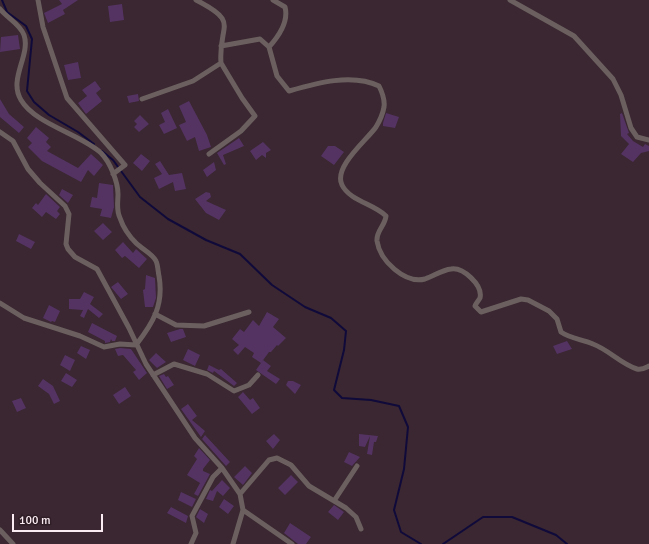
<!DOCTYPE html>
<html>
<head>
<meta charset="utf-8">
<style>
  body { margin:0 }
  #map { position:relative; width:649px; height:544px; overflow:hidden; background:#3a2731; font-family:Signika,sans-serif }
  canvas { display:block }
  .scale { position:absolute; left:12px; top:514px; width:91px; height:18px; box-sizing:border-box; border:2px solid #faecf2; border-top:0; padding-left:5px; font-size:12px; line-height:14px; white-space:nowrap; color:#faecf2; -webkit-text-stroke:3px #301e27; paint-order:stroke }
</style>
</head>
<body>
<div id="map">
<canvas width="649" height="544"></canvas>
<div class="scale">100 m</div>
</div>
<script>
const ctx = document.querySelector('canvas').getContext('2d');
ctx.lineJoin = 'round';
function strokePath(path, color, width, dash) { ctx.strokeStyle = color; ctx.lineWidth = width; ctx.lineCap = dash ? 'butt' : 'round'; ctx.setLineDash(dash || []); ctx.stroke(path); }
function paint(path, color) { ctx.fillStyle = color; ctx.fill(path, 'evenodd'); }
strokePath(new Path2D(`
  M2,0l5,12 19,14 6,13 -5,52 7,11 15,13 29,17 16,12
  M102,151l11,9 27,37 28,22 38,21 34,14 32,31 33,22 26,11 15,13 -2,19 -10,40 8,8 29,2 28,6 9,21 -4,42 -10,41 7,22 20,12
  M443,544l40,-27h29l44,18 11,9`), '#100a3b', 2);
paint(new Path2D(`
  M59,0h19l-15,10 2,4 -17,9 -4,-10 18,-9z
  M122,4l2,16 -14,2 -2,-16z
  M18,35l2,14 -20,3 1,-15z
  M78,62l3,16 -13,2 -4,-15z
  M95,81l6,8 -5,4 6,8 -16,13 -8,-11 9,-7 -5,-6z
  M138,94l1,7 -10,2 -2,-7z
  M0,99l9,15 15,13 -5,6 -19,-16z
  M189,101l18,34 4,12 -12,4 -4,-14 -8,4 -8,-16 7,-3 -7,-16z
  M168,109l9,19 -13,6 -5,-9 6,-3 -4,-9z
  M386,113l13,4 -4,11 -12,-2v-3z
  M622,113l7,20 -2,1 6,7 10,6 2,-3 4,2v5l-8,2 -8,9 -12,-8 8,-10 -8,-8 -1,-22z
  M140,115l9,9 -10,8 -5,-5 3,-3 -3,-3z
  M36,127l13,11 -3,4 5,5 -4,4 31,17 13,-14 12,11 -9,11 -6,-6 -7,12 -39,-21 -14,-14 4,-4 -5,-5z
  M239,138l5,8 -21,9 3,9 -2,1 -7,-12z
  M263,142l8,8 -5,3v5l-4,-3 -6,5 -6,-9z
  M328,146h7l9,6 -10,13 -13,-9z
  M141,154l9,7 -8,10 -9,-8z
  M160,161l9,14 13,-2 4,16 -11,2 -2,-9 -14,7 -5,-11 8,-4 -7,-10z
  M214,162l2,8 -9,7 -4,-7z
  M99,183l14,2 1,22 -3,11 -11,-2 2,-7 -12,-2 2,-10 5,1z
  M62,189l11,6 -5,8 -9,-8z
  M206,192l4,1 1,4 -5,4 20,9 -7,10 -13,-7 -11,-14z
  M46,194l14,13 -3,4 3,3 -4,5 -10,-7 -4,5 -10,-9 4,-5 2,2z
  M103,223l9,9 -9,8 -9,-9z
  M19,234l16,8 -4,7 -15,-8z
  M123,242l10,11 3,-4 11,10 -8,9 -14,-12 -3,2 -7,-8z
  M146,275l9,3 1,20 -3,9h-8l-2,-17 2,-1z
  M118,282l10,12 -7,5 -10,-12z
  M84,292l10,5 -4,7 13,10 -4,4 -11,-9 -4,9 -4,-2 3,-6 -14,-1v-10h11z
  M49,305l11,6 -5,11 -3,-1 -1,1 -8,-4z
  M267,312l12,7 -6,8 13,11 -8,8 -1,-1 -6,7h-2l-8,11 -9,-6 2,-4 -9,-6 -7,8 -5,-5 6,-5 -7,-6 8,-10 4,3 9,-12 6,6z
  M92,323l25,13 -2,5h-3l-1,-2 -1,3 -5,1v-2l-17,-9z
  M180,329h3l3,8 -15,5 -4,-9z
  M567,341l5,8 -15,5 -4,-8z
  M81,346l9,4 -4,9 -9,-6z
  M120,348l11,1 16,24 -8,7 -6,-8 3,-2 -13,-15 -5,1 -3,-7z
  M188,349l12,6 -5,11 -12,-6z
  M156,353l10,9 -9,6 -8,-8z
  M65,355l10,5 -5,11 -10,-6z
  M263,360l8,6 -4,5 13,8 -4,5 -20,-14z
  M209,365l10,5 2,-1 16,14 -3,3 -20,-15 -1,2 -6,-3z
  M66,373l11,7 -5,7 -11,-6z
  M164,374l2,3 2,-1 6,9 -7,4 -8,-13z
  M43,379l10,7 7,15 -6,3 -5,-10 -11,-8z
  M288,381h5l8,4 -6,9 -9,-9z
  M125,387l6,9 -12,8 -6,-9z
  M243,392l7,8 3,-2 7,10 -8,6 -14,-17z
  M21,398l5,10 -9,4 -5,-11z
  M188,404l9,12 -5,4 13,11 -4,6 -20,-28z
  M274,434l6,6 -7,9 -7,-8z
  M359,434l19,2 -2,6h-2l-2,13 -5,-1 3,-18 -5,11 -6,-1z
  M205,435l25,27 -4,4 -24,-27z
  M199,448l11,12 -7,9v2l7,3 -12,22 -4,-2 6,-11 -13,-8 10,-16 -3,-3z
  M349,452l11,5 -8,9 -8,-4z
  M245,466l7,7 -9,12 -9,-8z
  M291,475l7,7 -13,13 -7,-7z
  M222,480l8,8 -7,8 -6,-5 -4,10 -7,-2 4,-9 2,1z
  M181,492l15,7 -4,8 -14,-7z
  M224,499l10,7 -6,8 -9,-7z
  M334,505l10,7 -6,8 -10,-8z
  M171,507l17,9 -2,7 -19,-10z
  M200,509l8,5 -4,9 -8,-6z
  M290,523l21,14 -5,7h-8l-14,-11z`), '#543363');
strokePath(new Path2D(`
  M38,0l5,27 24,71 58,67 -12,9
  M273,0l12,7c4,15 -6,29 -16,40l8,29 12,15c28,-8 63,-18 90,-5 3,6 6,14 5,21 -1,6 -5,15 -8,20 -9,13 -43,40 -34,58 8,16 32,19 44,31 -1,10 -10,15 -9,25 3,20 28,43 48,38 9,-3 17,-9 26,-10 12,-2 32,16 29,29 -1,2 -4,5 -5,8l6,6 40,-13 7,1 21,11 8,8 4,13c10,7 21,7 32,12 16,6 28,20 44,25 5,1 8,-1 12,-3
  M510,0l64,36 39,43 8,16 10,33 6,9 12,3
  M0,9c7,9 20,15 24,26 7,20 -16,44 -3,65 14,24 59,34 80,53 9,9 17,29 17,41 0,9 -2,16 2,24 3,9 10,19 16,25 6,6 17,11 20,18 2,4 2,11 3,15 5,29 -6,47 -23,69
  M221,46l39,-7 9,8
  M142,99l51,-18 28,-18c-3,-39 20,-40 -25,-63
  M0,132l13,9 15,28 12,14 25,23 4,8 -3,30 2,5 7,8 22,12 32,59 17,36 49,74 27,30 18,26 3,16 -10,34
  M209,154l32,-23 14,-15 -13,-18 -21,-35
  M0,303l24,15 56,18 24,11 16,-3 16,1
  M155,314l21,11 28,1 45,-14
  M153,375l21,-11 33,10 27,17 15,-6 9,-10
  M240,494l29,-34 8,-2 14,7 18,21 37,22 10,9 5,12
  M334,501l23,-35
  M243,510l49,34
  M0,530l13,14
  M191,544l5,-11 -4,-17 21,-39 9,-9`), '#6b605f', 5);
</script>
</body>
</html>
